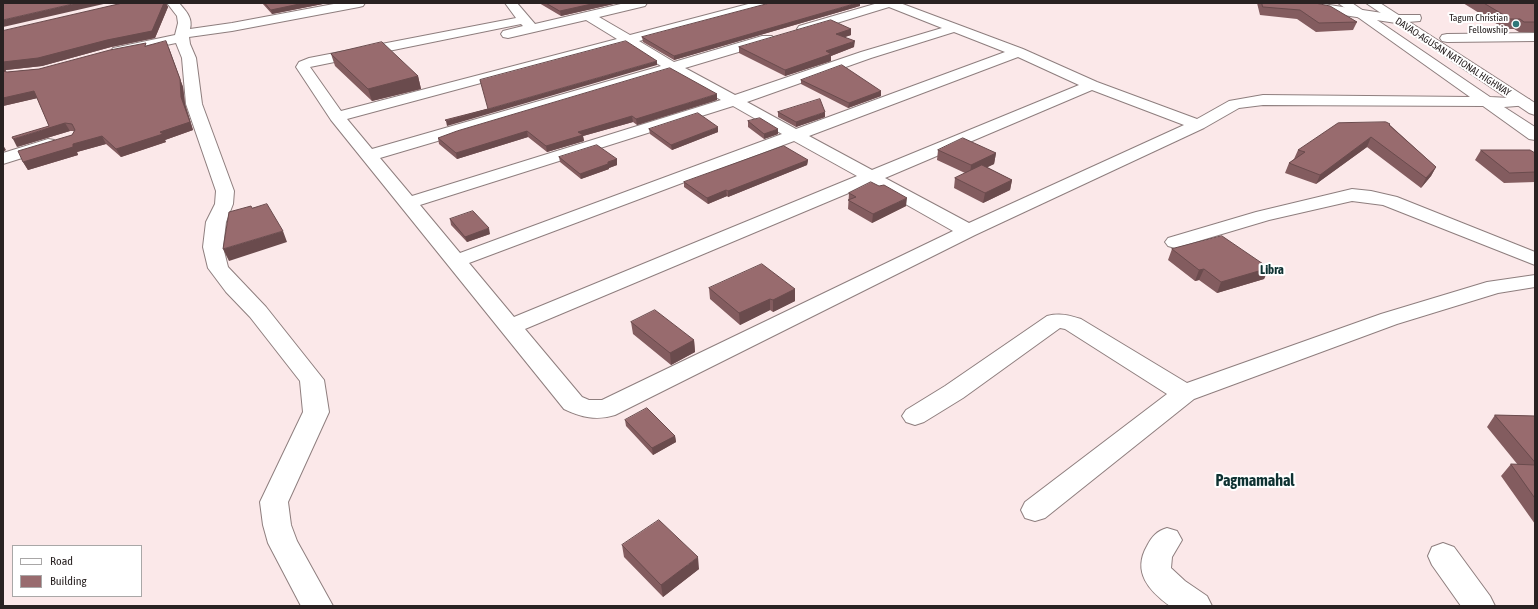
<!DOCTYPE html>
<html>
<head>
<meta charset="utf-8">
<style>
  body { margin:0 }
  #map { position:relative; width:1538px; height:609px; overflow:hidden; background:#fbe8e9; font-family:"Asap Condensed",sans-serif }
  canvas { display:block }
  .frame { position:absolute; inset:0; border:4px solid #292222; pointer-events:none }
  .legend { position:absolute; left:12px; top:545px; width:130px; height:52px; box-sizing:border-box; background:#fff; border:1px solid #a9a7a7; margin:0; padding:5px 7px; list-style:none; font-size:12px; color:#292222 }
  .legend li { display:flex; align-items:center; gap:8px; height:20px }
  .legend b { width:20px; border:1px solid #a9a7a7 }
</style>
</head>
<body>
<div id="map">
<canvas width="1538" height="609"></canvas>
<div class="frame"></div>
<ul class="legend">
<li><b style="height:5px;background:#fff"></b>Road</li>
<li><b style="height:11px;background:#986b6e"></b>Building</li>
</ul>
</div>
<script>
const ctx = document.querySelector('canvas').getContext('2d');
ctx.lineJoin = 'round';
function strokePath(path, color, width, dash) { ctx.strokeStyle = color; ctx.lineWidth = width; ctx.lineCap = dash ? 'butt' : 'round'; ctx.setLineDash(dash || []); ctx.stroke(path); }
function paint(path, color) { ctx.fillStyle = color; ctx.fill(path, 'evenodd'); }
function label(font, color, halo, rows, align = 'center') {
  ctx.font = font + ' "Asap Condensed",sans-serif'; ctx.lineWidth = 4; ctx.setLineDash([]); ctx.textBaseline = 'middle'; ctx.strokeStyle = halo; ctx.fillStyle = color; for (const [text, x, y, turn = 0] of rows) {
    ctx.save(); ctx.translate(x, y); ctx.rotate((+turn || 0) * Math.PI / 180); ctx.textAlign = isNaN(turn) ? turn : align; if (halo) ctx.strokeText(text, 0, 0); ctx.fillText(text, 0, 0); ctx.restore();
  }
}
const street = new Path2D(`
  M167,3h12c7,8 14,15 11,26l42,-6 107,-20h26l-2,3 -4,1 -127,24 -43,6 1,7 6,14 6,46 32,87 -1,13 -7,18 -3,25 5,20 38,40 58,73 5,32 -41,90 3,23 6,16 36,65h-32l-33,-63 -5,-18 -3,-23 43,-90 -3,-31 -50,-64 -24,-25 -18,-24 -5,-21 3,-25 9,-18 1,-13 -30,-87 -4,-46 -6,-15 -58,12 -5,-1 -2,-3 2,-3 5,-1 57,-12 3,-12 -1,-7z
  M505,3h12l18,21 90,-21h22l-2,3 -46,11 31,18 122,-32h20l-2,3 -131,35 35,21 88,-26h10l2,3 -2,3 -87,26 50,27 126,-43 81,-24 -53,-21 -85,26 -5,-1 -2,-3 2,-3 79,-23h22l123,46 74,33 100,37 32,-18 34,-6 207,2 -132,-94h14l138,94 39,2 2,3 -2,3 -25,2 31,20v13l-6,-1 -46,-33 -220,-1 -24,3 -35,20 -229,107 -360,180c-19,6 -34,2 -51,-6l-233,-289 -35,-53 3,-5 10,-4 207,-40zM586,20l31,19 -276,72 -31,-44 211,-43 2,2 -20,5 -2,3 2,3 5,1zM954,32l51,20 -209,77 -49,-27 124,-44zM626,44l35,22 -289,83 -25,-30zM1018,57l61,28 -207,85 -63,-34zM671,72l50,28 -309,96 -32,-38zM1092,90l92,35 -215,98 -84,-45zM733,106l49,28 -322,119 -40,-48zM794,141l63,35 -343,141 -45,-54zM870,184l83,47 -351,169h-13l-7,-3 -57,-68z
  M1535,33v8l-88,1 -5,-1 -2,-3 2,-3 5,-1z
  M48,139l6,1 2,4 -2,4 -51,16v-11z
  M1352,189l19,2 26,6 138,55v13l-152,-60 -31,-4 -83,19 -94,28 -7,-2 -3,-4 3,-4 88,-26z
  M1535,275v12l-37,6 -101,31 -203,75 -149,119 -10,3 -10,-3 -4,-8 4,-8 142,-108 -102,-65 -5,-1 -97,70 -39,24 -9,3 -9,-3 -4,-6 4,-6 39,-24 102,-70c13,-3 22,-1 34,3l106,64 194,-69 106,-32z
  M1167,528l10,3 5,9 -10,17 -1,11 14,13 22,15 5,10h-42c-21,-15 -38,-34 -23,-60 5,-10 10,-15 20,-18z
  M1443,543l11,4 36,49 5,10h-34l-29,-41 -4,-9 4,-9z`);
const secondary = new Path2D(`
  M1285,3h31l80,12h24l1,3 -1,3 -24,2 -105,-16 -4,-1z`);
const highway = new Path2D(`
  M1366,3h14l155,100v12l-6,-2z`);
strokePath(street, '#8e7e7e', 2);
strokePath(secondary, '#8e7e7e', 2);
strokePath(highway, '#8e7e7e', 2);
paint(street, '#fff');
paint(secondary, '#fff');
paint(highway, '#fff');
paint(new Path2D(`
  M123,3h43l2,4 -13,31 -44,9 -69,19 -36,4 -1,2h2l32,-3 108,-23 22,2 14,39 2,17 8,26 -28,10 1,2 -45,15 -15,-13 -29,8 1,3 -50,15 -5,-8 49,-27 2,-4h-4l-53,16 32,-21 -12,-28 -34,8v-75z
  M262,3h66l-56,11z
  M539,3h79l-57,13z
  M1257,3h58l42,19 -4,8 -37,2 -19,-13 -37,-4z
  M1463,3h72v29h-16l-5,-3h-9z
  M860,6l-186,54 -31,-18 -1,-5z
  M851,29v6l-6,2 9,10 -23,9v5l-46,15 -46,-23v-6z
  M331,54l87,22 3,13 -49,12 -37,-35z
  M801,80l80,11v5l-33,12 -47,-24z
  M717,100l-80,25 -4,-3 -50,14 1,5 -37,11 -19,-15 -71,22 -18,-15 -1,-6z
  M778,112l47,5 -29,10 -18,-10z
  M748,121l30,13 -14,5 -16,-12z
  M1390,124v1l46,42 -5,9 -10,12 -54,-41 -51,37 -31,-11 4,-10 5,-4 4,-9z
  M649,129l69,3 -46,18 -22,-16z
  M938,150l58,3 -2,11 -7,3 25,13 -2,10 -27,13 -29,-15 1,-10 10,-5 -28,-13z
  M1481,150l54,3v29l-31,1 -29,-23z
  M559,157l58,2v6l-8,3v1l-28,10 -21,-17z
  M808,160l-1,5 -79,32 -1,-1 -19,8 -24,-17v-5z
  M849,193l57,13 -34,17 -24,-14z
  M450,219l40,15 -23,8 -16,-17z
  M1172,249l97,19 -5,11 -47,14 -18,-13 -4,1 -27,-21z
  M709,288l86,1v12l-22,11 -3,-2 -30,15 -30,-26z
  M631,322l63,18 1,12 -24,13 -38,-31z
  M1495,415l40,1v108l-34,-48 10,-12 7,1 -31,-38z
  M625,420l50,16 1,6 -23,13 -27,-29z
  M622,545l77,24 -36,28 -39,-40z`), '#835c5f');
paint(new Path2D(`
  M77,3h31l-105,24v-7z
  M164,3h2l2,4 -13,31 -44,9 -69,19 -36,4 -3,4v-12z
  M304,3h24l-56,11 -1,-4z
  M596,3h22l-57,13 -1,-5z
  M857,3h3v3l-186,54v-4z
  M851,29v6l-15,5v-6z
  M166,41l17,46 2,17 8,26 -28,10 1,2 -45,15 -5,-8 44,-17 21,-35z
  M855,41l-1,6 -23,9v5l-46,15v-6l41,-19z
  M657,61v4l-210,61 -1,-5z
  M418,76l3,13 -49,12 -4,-12z
  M34,91l4,7 -35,8v-8z
  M881,91v5l-33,12 1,-5z
  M717,94v6l-80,25 -1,-6z
  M825,112v5l-29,10v-5z
  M632,116l1,6 -50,14 1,5 -37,11 -1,-6 32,-14z
  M65,123l5,8 -53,16 -4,-8z
  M718,127v5l-46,18 -1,-5z
  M778,129v5l-14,5v-5z
  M527,131l1,6 -71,22 -1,-6z
  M102,136l4,8 -29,8 1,3 -50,15 -5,-8 50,-18z
  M1371,137l-4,10 -51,37 4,-9z
  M3,145l3,5 -3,2z
  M996,153l-2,11 -24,12 1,-11z
  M617,159v6l-8,3v1l-28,10 -1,-5z
  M808,160l-1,5 -79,32v-6z
  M1436,167l-5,9 -10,12 5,-10z
  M1012,180l-2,10 -27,13 2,-10z
  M726,190l1,6 -19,8 -1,-6z
  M907,198l-1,8 -34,17 1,-9z
  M489,228l1,6 -23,8 -2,-5z
  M283,231l4,11 -58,19 -6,-12z
  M1269,268l-5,11 -47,14 4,-11z
  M1204,269l-5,11 -4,1 4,-11z
  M795,289v12l-22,11v-12z
  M770,299v11l-30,15 -1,-12z
  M694,340l1,12 -24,13 -1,-12z
  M675,436l1,6 -23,13 -1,-7z
  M698,557l1,12 -36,28 -2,-12z`), '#6a4b4d');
const building = new Path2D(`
  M3,3h74l-74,17z
  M123,3h41l-12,28 -45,9 -69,18 -35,4v-31z
  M265,3h39l-33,7z
  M546,3h50l-36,8z
  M770,3h87l-183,53 -32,-19z
  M1262,3h53l15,3 27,16 -38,1 -19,-13 -37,-3z
  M1484,3h51v19h-11l-4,-3h-9z
  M831,20l20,9 -15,5 19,7 -29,10 5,3 -46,16 -46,-23z
  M166,41l14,38 1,18 9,25 -30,10 3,2 -47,15 -14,-13 -29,8v3l-50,15 -5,-11 54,-16 3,-5 -3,-6 -7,-1 -52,16 -1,-2 37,-11 -15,-35 -31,7v-27l4,1 32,-3 71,-19 36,-7 -1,3z
  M626,41l31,20 -211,60 -1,-1 43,-11 -8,-29z
  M382,42l36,34 -50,13 -37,-35z
  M842,65l39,26 -32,12 -48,-23z
  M670,68l47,26 -81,25 -4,-3 -54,16 5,3 -37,11 -19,-15 -71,22 -18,-15 19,-7z
  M820,99l5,13 -29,10 -18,-10z
  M698,113l20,14 -47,18 -22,-16z
  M760,118l18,11 -14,5 -16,-13z
  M1386,122l4,2 -1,1 47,42 -10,11 -55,-41 -51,38 -31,-12 16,-11 -7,-2 40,-27z
  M963,138l33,15 -25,12 -33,-15z
  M597,145l20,14 -9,3v2l-28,10 -21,-17z
  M784,146l24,14 -80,31 -2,-1 -19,8 -23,-16z
  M1481,150h49l5,3v19l-25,1z
  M982,165l30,15 -27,13 -30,-15z
  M871,182l8,4 5,-1 23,13 -34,16 -25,-14 8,-3 -7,-4z
  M267,204l16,27 -60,18 6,-37 22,-6 1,2z
  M473,211l16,17 -24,9 -15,-18z
  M1222,236l47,32 -48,14 -17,-13 -5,1 -27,-21z
  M762,264l33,25 -22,11 -3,-1 -31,14 -30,-25z
  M655,310l39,30 -24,13 -39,-31z
  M647,408l28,28 -23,12 -27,-28z
  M1495,415l40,1v46z
  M1511,464l24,1v33z
  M659,520l39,37 -37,28 -39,-40z`);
paint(building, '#986b6e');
strokePath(building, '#6a4b4d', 1);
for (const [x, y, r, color] of [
  [1516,24,4,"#2f7879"]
]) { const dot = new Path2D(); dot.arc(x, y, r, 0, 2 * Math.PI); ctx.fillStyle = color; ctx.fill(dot); strokePath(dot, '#fff', 1.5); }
label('10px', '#292222', '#fff', [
  ["Tagum Christian",1508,18],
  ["Fellowship",1508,30]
], 'right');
label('10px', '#292222', '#fff', [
  ["DAVAO-AGUSAN NATIONAL HIGHWAY",1453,57,33]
]);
label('bold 13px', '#0f3232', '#fff', [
  ["Libra",1272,270]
]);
label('bold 16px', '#0f3232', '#fff', [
  ["Pagmamahal",1255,481]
]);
</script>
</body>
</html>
